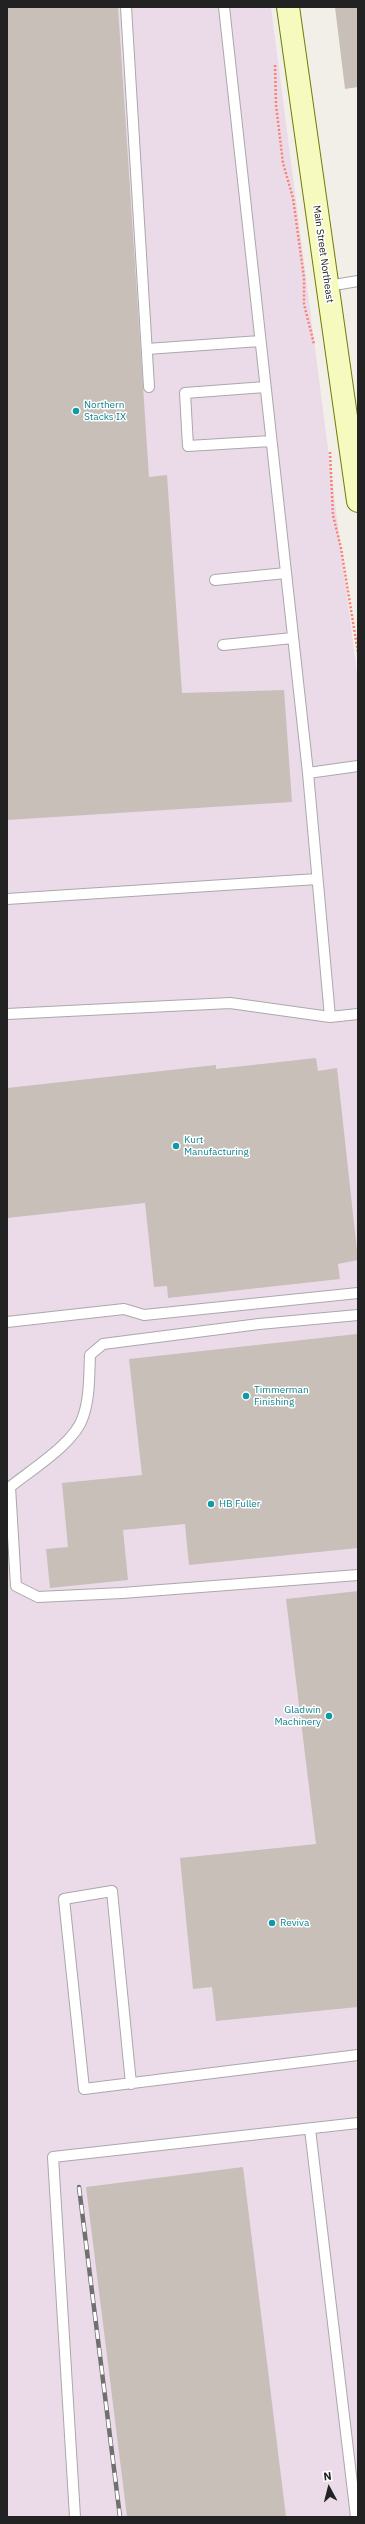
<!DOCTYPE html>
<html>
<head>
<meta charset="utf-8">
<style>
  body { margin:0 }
  #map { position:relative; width:365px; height:2524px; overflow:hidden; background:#f2efe9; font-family:"IBM Plex Sans",sans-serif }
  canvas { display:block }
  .frame { position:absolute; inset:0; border:8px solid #222; pointer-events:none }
  .north { position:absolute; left:309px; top:2468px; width:40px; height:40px; -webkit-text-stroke:3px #fff; paint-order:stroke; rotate:353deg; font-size:11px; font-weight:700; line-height:16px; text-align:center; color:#222 }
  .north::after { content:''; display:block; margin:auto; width:14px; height:18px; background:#222; clip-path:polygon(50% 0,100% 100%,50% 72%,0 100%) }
</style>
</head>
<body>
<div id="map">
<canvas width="365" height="2524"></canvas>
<div class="frame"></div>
<div class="north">N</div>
</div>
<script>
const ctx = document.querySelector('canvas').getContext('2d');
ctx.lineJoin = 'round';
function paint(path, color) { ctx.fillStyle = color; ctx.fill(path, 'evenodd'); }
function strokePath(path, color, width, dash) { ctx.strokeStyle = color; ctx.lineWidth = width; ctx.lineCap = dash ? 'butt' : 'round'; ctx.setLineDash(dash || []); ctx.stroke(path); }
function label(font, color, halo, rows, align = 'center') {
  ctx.font = font + ' "IBM Plex Sans",sans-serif'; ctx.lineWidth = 3; ctx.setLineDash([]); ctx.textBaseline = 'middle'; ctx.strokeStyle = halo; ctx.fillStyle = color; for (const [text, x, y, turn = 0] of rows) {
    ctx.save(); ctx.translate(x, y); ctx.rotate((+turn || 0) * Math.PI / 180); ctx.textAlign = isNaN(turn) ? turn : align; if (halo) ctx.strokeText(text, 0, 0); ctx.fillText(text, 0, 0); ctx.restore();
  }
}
paint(new Path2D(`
  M7,7h264l87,674v1836h-351z`), '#ebdbe8');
paint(new Path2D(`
  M7,7h111l31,470 18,-2 15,218 102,-3 8,112 -285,18z
  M335,7h23v80l-13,2z
  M316,1058l2,13 19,-3 21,192 -20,4 2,15 -172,19 -1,-12 -13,1 -9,-84 -138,15v-130l209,-23v4z
  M357,1334l1,214 -169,17 -4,-41 -62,6 5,50 -78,8 -4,-39 22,-2 -6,-64 80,-8 -13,-116z
  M358,1591v416l-142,14 -4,-34 -19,2 -13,-131 136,-14 -30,-245z
  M243,2167l43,350h-159l-41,-330z`), '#c7bfb8');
const lane = new Path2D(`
  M126,7l23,380
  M224,7l84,766
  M328,286l30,-5
  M147,349l113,-8
  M265,387l-80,6 3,53 83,-5
  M215,580l71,-7
  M223,645l70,-7
  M7,899l310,-20
  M7,1014l223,-11 100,14 28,-3
  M330,1017l-22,-244 50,-7
  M358,1315l-99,9 -156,20 -13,11c-1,20 0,42 -7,62 -8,26 -51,52 -73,70l6,99 22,11 84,-4 236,-18
  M7,1322l117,-13 20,6 214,-22
  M131,2084l-19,-193 -48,8 20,190 274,-34
  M310,2129l46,388
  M75,2517l-22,-360 305,-34`);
const secondary = new Path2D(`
  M288,7l70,494`);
strokePath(lane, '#a9a9a9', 12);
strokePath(secondary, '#707d05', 24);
strokePath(new Path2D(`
  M275,65l1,40 7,58 10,35 11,80v26l10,40
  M330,452l3,63 8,33 17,105`), '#fa8072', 2.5, [2, 2]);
strokePath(lane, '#fff', 10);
strokePath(secondary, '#f7fabf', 22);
const rail = new Path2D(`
  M79,2187l41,330`);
strokePath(rail, '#707070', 4.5);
strokePath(rail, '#fff', 3, [9]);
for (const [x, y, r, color] of [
  [76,411,4,"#0f9aa8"],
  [176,1146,4,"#0f9aa8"],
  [246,1396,4,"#0f9aa8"],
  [211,1504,4,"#0f9aa8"],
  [329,1716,4,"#0f9aa8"],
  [272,1923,4,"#0f9aa8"]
]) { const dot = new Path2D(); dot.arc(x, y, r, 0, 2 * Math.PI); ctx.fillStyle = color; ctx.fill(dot); strokePath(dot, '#fff', 1.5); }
label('10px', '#222', '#fff', [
  ["Main Street Northeast",323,254,82]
]);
label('10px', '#0d838f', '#fff', [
  ["Northern",84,405],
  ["Stacks IX",84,417],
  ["Kurt",184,1140],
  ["Manufacturing",184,1152],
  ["Timmerman",254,1390],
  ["Finishing",254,1402],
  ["HB Fuller",219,1504],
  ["Gladwin",321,1710,"right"],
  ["Machinery",321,1722,"right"],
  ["Reviva",280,1923]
], 'left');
</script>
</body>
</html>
